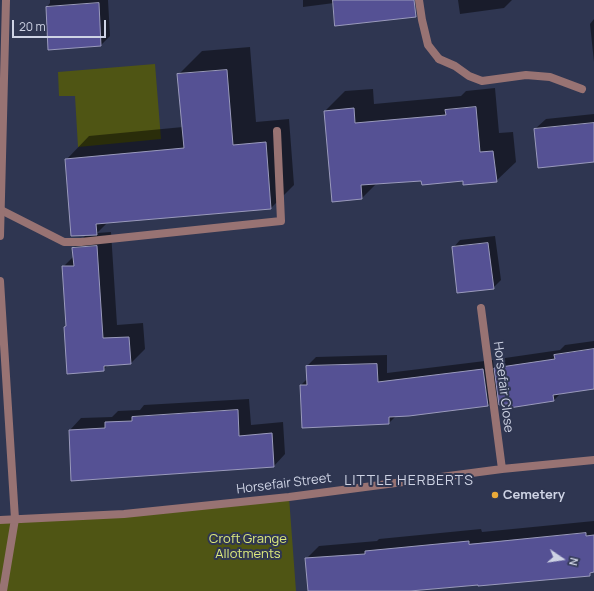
<!DOCTYPE html>
<html>
<head>
<meta charset="utf-8">
<style>
  body { margin:0 }
  #map { position:relative; width:594px; height:591px; overflow:hidden; background:#2f3651; font-family:Manrope,sans-serif }
  canvas { display:block }
  .north { position:absolute; left:542px; top:539px; width:40px; height:40px; -webkit-text-stroke:3px #2f3651; paint-order:stroke; rotate:103deg; font-size:11px; font-weight:700; line-height:16px; text-align:center; color:#ced3e4 }
  .north::after { content:''; display:block; margin:auto; width:14px; height:18px; background:#ced3e4; clip-path:polygon(50% 0,100% 100%,50% 72%,0 100%) }
  .scale { position:absolute; left:12px; top:20px; width:94px; height:18px; box-sizing:border-box; border:2px solid #ced3e4; border-top:0; padding-left:5px; font-size:12px; line-height:14px; white-space:nowrap; color:#ced3e4; -webkit-text-stroke:3px #2f3651; paint-order:stroke }
</style>
</head>
<body>
<div id="map">
<canvas width="594" height="591"></canvas>
<div class="north">N</div>
<div class="scale">20 m</div>
</div>
<script>
const ctx = document.querySelector('canvas').getContext('2d');
ctx.lineJoin = 'round';
function paint(path, color) { ctx.fillStyle = color; ctx.fill(path, 'evenodd'); }
function strokePath(path, color, width, dash) { ctx.strokeStyle = color; ctx.lineWidth = width; ctx.lineCap = dash ? 'butt' : 'round'; ctx.setLineDash(dash || []); ctx.stroke(path); }
function label(font, color, halo, rows, align = 'center') {
  ctx.font = font + ' Manrope,sans-serif'; ctx.lineWidth = 4; ctx.setLineDash([]); ctx.textBaseline = 'middle'; ctx.strokeStyle = halo; ctx.fillStyle = color; for (const [text, x, y, turn = 0] of rows) {
    ctx.save(); ctx.translate(x, y); ctx.rotate((+turn || 0) * Math.PI / 180); ctx.textAlign = isNaN(turn) ? turn : align; if (halo) ctx.strokeText(text, 0, 0); ctx.fillText(text, 0, 0); ctx.restore();
  }
}
paint(new Path2D(`
  M155,64l6,75 -83,8 -3,-51h-16l-1,-24z
  M289,497l7,94h-296v-71l51,-3z`), '#4f5514');
paint(new Path2D(`
  M50,0h58l2,36 -9,9 -54,-38 3,-4z
  M303,0h90l-59,3 -31,4z
  M458,0h54l-8,8 -44,6z
  M594,19v43l-4,-38z
  M250,47l6,75 33,-3 5,66 -23,23 -163,14 -11,11 14,-1 6,93 26,-2 2,26 -14,14 -23,2 -5,5 -38,-43 2,-2 -4,-58 11,-11 -1,-8 14,-14 -21,-74 23,-24 94,-9 -5,-52 24,-24z
  M495,88l4,45 14,-1 3,30 -20,19 -74,-1 -45,3 -15,15 -37,-87 20,-20 28,-2 1,15 87,-8 5,-5z
  M594,114v47l-59,-32 11,-10z
  M495,236l6,44 -8,8 -40,-40 7,-8z
  M594,341v47l-33,5 -7,7 -45,3 -10,-9 -11,11 -91,10 -8,8 -88,-38 6,-6v-13l9,-9 71,-2v18l106,-13 1,10 11,-12 55,-8 5,-5z
  M249,399l2,26 32,-3 2,32 -11,12 -204,-36 11,-12 31,-1 6,-6 22,-1 4,-5z
  M594,521v50l-5,4 -187,16h-93l-3,-32 13,-13 58,-5 2,-2 102,-10 1,3z`), '#0007');
const building = new Path2D(`
  M333,0h81l2,17 -81,9z
  M99,3l2,43 -53,4 -2,-43z
  M227,70l6,75 33,-3 5,67 -175,15 1,11 -26,1 -6,-77 119,-11 -7,-74z
  M476,107l4,45 13,-1 4,31 -34,3v-4l-41,4 -1,-4 -60,4 1,14 -30,3 -8,-91 30,-3 1,15 91,-8 -1,-5z
  M594,123v39l-56,6 -4,-39z
  M488,243l6,46 -37,4 -5,-46z
  M97,246l6,92 26,-1 2,27 -27,2v5l-37,3 -3,-47 2,-1 -4,-60h12l-2,-18z
  M594,349v40l-41,6 1,6 -45,7 -1,-4 -9,1 -5,-37 61,-9 -1,-4z
  M377,364l1,18 105,-13 5,37 -79,10 -20,1v7l-87,4 -2,-43h7l-1,-19z
  M238,410l1,26 33,-3 2,34 -203,14 -2,-51 36,-2v-6l27,-1v-4z
  M586,533v3l8,-1v37l-4,1v3l-112,10v-1l-68,6h-102l-3,-33 60,-4v-3l104,-10v3z`);
paint(building, '#555194');
strokePath(building, '#9a9abc', 1);
strokePath(new Path2D(`
  M439,59l16,7 14,10 13,5 44,-6 24,2 32,12
  M1,210l63,32h17l200,-21 -4,-90
  M3,591l12,-72`), '#987373', 8);
strokePath(new Path2D(`
  M419,0l3,20 6,25 11,14
  M0,236l6,-236
  M0,281l15,238
  M481,308l21,161
  M0,520l124,-6 165,-17 213,-28 92,-9`), '#987373', 8);
for (const [x, y, r, color] of [
  [495,495,4,"#eaaa39"]
]) { const dot = new Path2D(); dot.arc(x, y, r, 0, 2 * Math.PI); ctx.fillStyle = color; ctx.fill(dot); strokePath(dot, '#2f3651', 1.5); }
label('13px', '#ced3e4', '#2f3651', [
  ["Horsefair Close",503,387,83],
  ["Horsefair Street",284,484,-7]
]);
label('bold 13px', '#ced3e4', '#2f3651', [
  ["Cemetery",503,495]
], 'left');
label('13px', '#ddea7d', '#2f3651', [
  ["Croft Grange",248,539],
  ["Allotments",248,554]
]);
ctx.letterSpacing = '1px';
label('14px', '#ced3e4', '#2f3651', [
  ["LITTLE HERBERTS",409,481]
]);
ctx.letterSpacing = '0px';
</script>
</body>
</html>
